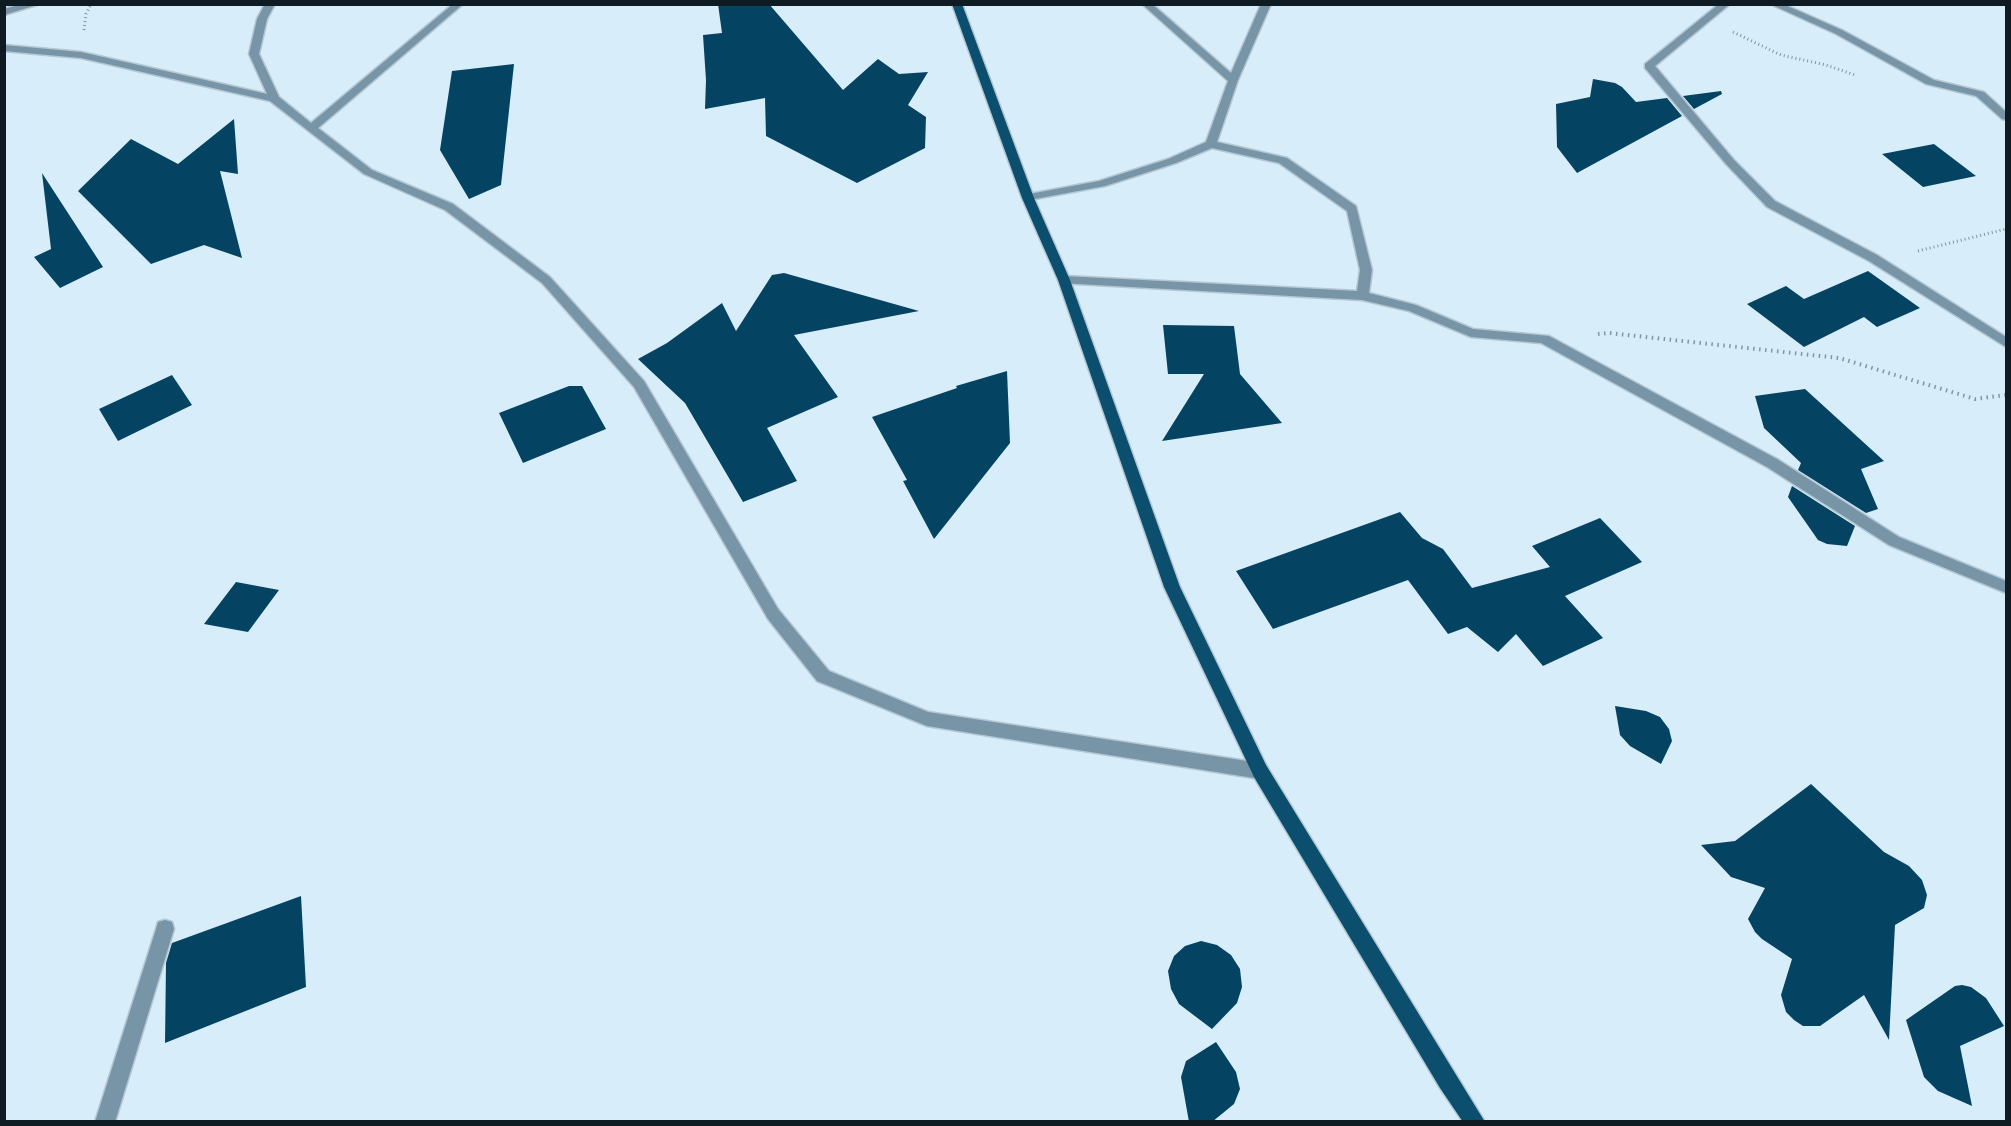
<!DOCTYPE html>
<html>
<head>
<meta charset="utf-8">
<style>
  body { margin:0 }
  #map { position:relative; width:2011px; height:1126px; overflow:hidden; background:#d8edfa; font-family:"Public Sans",sans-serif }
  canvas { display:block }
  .frame { position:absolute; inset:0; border:6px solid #0e1b23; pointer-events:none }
</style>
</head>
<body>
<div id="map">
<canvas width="2011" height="1126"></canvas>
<div class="frame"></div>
</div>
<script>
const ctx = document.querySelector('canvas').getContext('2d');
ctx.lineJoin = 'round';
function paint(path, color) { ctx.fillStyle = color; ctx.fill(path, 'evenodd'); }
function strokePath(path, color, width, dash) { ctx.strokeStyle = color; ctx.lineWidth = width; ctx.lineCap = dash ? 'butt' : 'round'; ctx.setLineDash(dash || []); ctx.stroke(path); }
paint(new Path2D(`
  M718,4h51l74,86 35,-31 21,15 29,-2 -20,33 18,12 -1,31 -68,35 -91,-47 -1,-38 -60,11 1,-29 -3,-45 19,-2z
  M514,64l-13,121 -32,14 -29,-49 12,-79z
  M1593,79l22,4 7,4 14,15 31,-4 15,18 -105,57 -20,-26 -1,-43 34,-7z
  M1721,91l1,3 -28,15 -11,-13z
  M234,119l4,55 -18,-3 22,87 -38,-13 -53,19 -73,-73 53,-52 47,25z
  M1934,144l42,32 -53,11 -41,-33z
  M42,173l61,94 -43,21 -26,-31 17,-8z
  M1868,271l52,37 -43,19 -13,-10 -60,30 -57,-43 39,-18 18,13z
  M784,273l135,38 -125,24 44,62 -71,31 30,53 -54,21 -58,-99 -47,-44 29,-16 55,-40 14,28 36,-56z
  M1163,325l71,1 6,48 42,49 -120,18 42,-67h-36z
  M1007,371l3,72 -76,96 -31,-58 4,-1 -35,-63 85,-29 -1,-2z
  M172,375l20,30 -74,36 -19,-32z
  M569,386h13l24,43 -83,34 -24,-50z
  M1805,389l79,72 -23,8 17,40 -12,4 -68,-43 3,-7 -37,-35 -9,-32z
  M1792,486l63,40 -8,20 -20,-2 -9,-4 -30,-43z
  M1400,512l22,26 21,11 29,39 78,-21 -18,-21 68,-28 42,44 -77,34 38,42 -60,28 -27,-32 -18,18 -31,-25 -19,7 -40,-54 -135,49 -37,-58z
  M236,582l43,8 -31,42 -44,-8z
  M1615,706l31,5 14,6 9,12 3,12 -11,23 -31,-18 -10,-11z
  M1811,784l73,68 25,14 13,14 5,15 -3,13 -29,17 -6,115 -25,-45 -44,31h-17l-9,-6 -8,-8 -5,-17 11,-36 -30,-20 -7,-7 -7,-13 17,-31 -34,-11 -30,-32 34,-4z
  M301,896l5,91 -141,56 1,-80 6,-20z
  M1201,941l16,4 14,10 9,14 2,18 -5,16 -25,26 -33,-25 -8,-15 -3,-18 6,-15 11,-10z
  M1962,985l9,2 15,11 18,28 -44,20 12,60 -34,-15 -14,-14 -18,-57 49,-34z
  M1216,1042l20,30 4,17 -6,15 -22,18h-23l-8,-45 5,-16z`), '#044462');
const minor = new Path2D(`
  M22,4h18l-36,11v-6z
  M265,4h10l-8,15 -8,35 20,43 32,26 142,-119h10l-145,124 54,42 81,34 97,73 94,104 134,228 51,62 99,41 332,51 6,2 3,6 -3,6 -6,2 -333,-53 -110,-45 -49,-62 -134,-232 -92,-104 -97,-73 -81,-36 -94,-73 -189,-43 -77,-7v-6l77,7 186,42 -18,-40 8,-35z
  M1142,4h10l79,69 30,-69h10l-33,76 -21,62 70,16 69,48 16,64 -3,23 47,12 57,24 76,7 228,123 122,78 107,44v12l-117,-48 -122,-78 -226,-124 -70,-6 -62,-26 -47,-11 -302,-17 -2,-3 6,-4 293,15 3,-21 -13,-59 -68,-48 -67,-15 -36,15 -71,23 -81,15v-6l75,-14 69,-22 38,-17 22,-61z
  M1719,4h11l-75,62 79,94 41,41 102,54 129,82v10l-137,-86 -102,-54 -41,-43 -81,-96v-4z
  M1770,4h13l59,26 92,50 50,12 22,20v8l-4,-1 -26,-23 -50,-12 -90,-50z
  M165,920l7,2 2,7 -59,193h-20l61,-193 2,-7z`);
const primary = new Path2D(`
  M952,4h10l72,194 36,82 110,307 86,178 219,357h-22l-23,-34 -186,-311 -90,-190 -106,-307 -36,-82z`);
strokePath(minor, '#b4c7d3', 3);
strokePath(primary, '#b4c7d3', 3);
strokePath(new Path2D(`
  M84,30l2,-16 5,-10
  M1733,32l48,23 45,10 29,10
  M1918,251l88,-22`), '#8395a0', 3, [1, 3]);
strokePath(new Path2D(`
  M1598,334l11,-1 230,25 136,41 31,-4`), '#8395a0', 4, [1.5, 4.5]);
paint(minor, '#7795a7');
paint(primary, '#0b4e6e');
</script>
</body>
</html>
